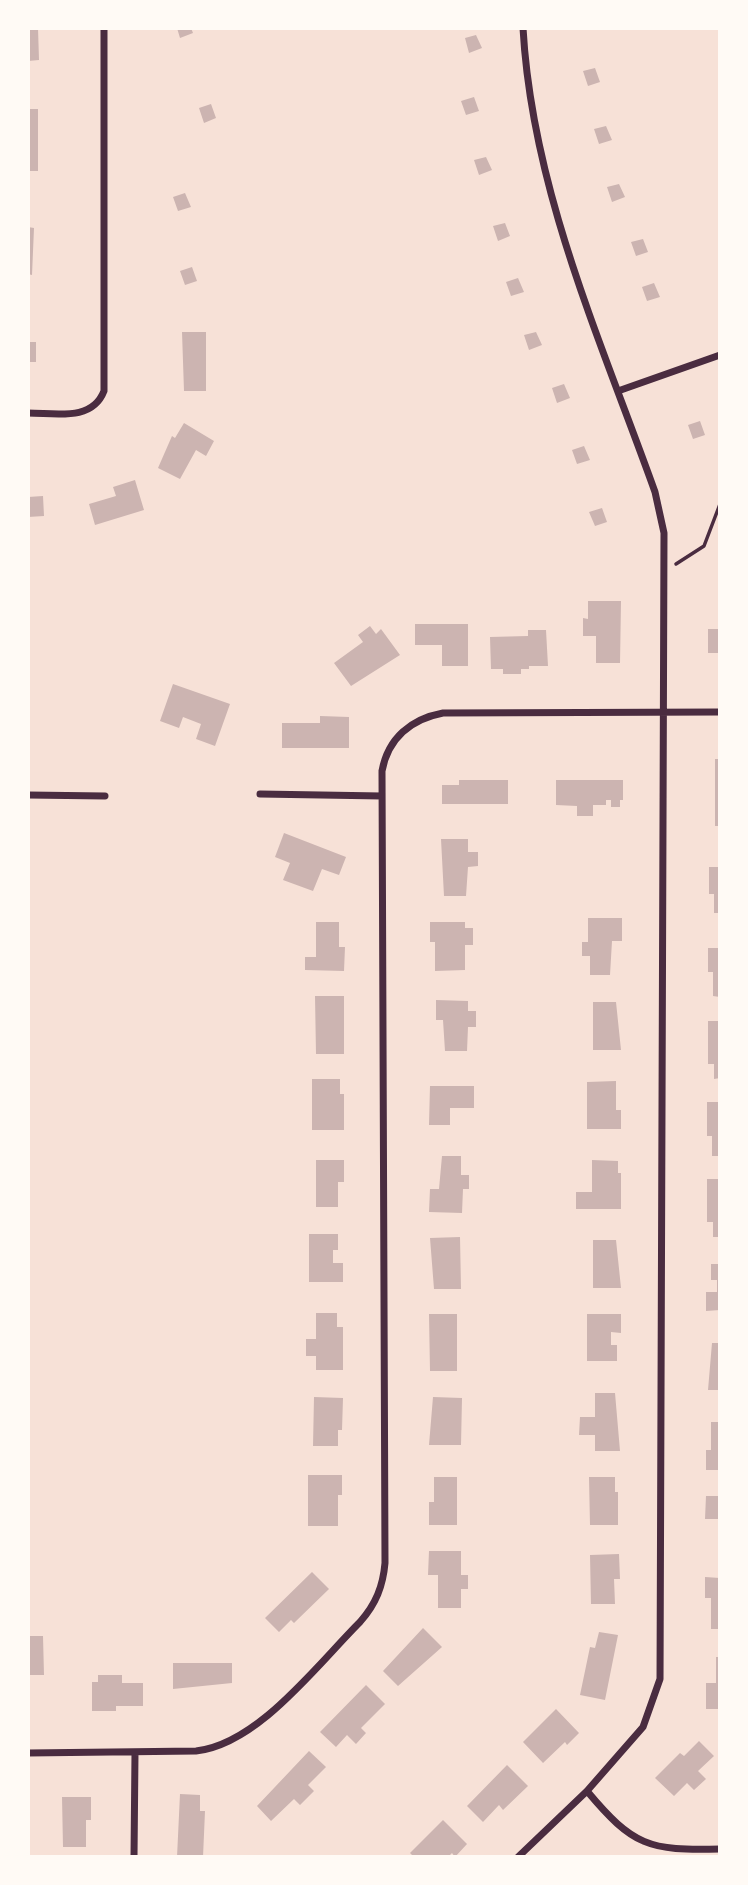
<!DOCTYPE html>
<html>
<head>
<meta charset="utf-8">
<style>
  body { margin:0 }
  #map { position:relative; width:748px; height:1885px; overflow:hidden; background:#f7e1d7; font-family:Ubuntu,sans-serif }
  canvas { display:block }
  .frame { position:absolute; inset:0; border:30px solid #fffaf5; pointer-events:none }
</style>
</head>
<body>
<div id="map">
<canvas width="748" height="1885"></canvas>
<div class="frame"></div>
</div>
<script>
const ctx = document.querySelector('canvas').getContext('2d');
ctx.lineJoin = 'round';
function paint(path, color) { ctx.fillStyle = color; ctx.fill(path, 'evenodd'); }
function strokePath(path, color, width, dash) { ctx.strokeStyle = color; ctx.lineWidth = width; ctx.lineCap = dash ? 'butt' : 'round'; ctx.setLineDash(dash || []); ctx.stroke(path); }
paint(new Path2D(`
  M28,28h10l1,32 -11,1z
  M177,28h14l2,5 -13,5z
  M476,35l6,13 -13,5 -4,-15z
  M595,68l5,14 -12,4 -5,-15z
  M474,97l5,14 -13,4 -5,-14z
  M211,104l5,14 -12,5 -5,-15z
  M28,109h10v62h-10z
  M606,126l6,14 -13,4 -5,-15z
  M486,157l6,13 -13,5 -5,-15z
  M619,184l6,13 -13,5 -5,-15z
  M185,193l6,14 -13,4 -5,-14z
  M505,223l5,13 -12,5 -5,-15z
  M28,227l6,1 -2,47 -4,-1z
  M643,239l5,13 -12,4 -5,-14z
  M192,267l5,14 -12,4 -5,-14z
  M518,278l6,14 -13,4 -5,-14z
  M654,283l6,14 -13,4 -5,-14z
  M182,332h24v59h-22z
  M536,332l6,13 -13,5 -5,-15z
  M28,342h8v20h-8z
  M564,384l6,14 -13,5 -5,-15z
  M700,421l5,14 -12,4 -5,-14z
  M184,423l30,18 -8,15 -10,-6 -16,29 -22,-11 14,-32 3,2z
  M584,446l6,14 -13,4 -5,-14z
  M135,480l9,30 -49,15 -6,-21 27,-8 -3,-9z
  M43,496l1,20 -16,1v-20z
  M602,508l5,14 -12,4 -6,-14z
  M588,601h33l-1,62h-24v-27h-13v-18l5,1z
  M415,624h53v42h-26v-21h-27z
  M370,626l6,8 5,-5 19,26 -49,31 -17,-23 29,-21 -5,-7z
  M708,629h12v24h-12z
  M528,630h18l2,36h-19v3h-8v5h-18v-5h-12l-1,-32 38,-1z
  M173,684l57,20 -15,42 -19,-7 5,-15 -18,-7 -4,11 -19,-7z
  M320,716l29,1v31h-67v-25h38z
  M715,759h5v67h-5z
  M459,780h49v24h-66v-19h17z
  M556,780h67v20h-3v7h-9v-7h-5v5h-13v11h-16v-10l-21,-1z
  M284,833l62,24 -7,18 -17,-6 -9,22 -30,-11 7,-17 -15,-6z
  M441,839h27v13h10v14l-10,1 -2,29h-22z
  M709,867h11v46h-6v-19h-5z
  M588,918h34v23h-10l-2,34h-20v-19h-8v-14h6z
  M316,922h23v25h6l-1,24 -39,-1v-13h11z
  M430,922h35v6h8v17h-8v25l-30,1v-29h-5z
  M708,948h12v49l-7,-1v-24h-5z
  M315,996h29v58h-28z
  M436,1000l32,1v10h8v16h-8l-1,24h-22l-2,-31h-7z
  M593,1002h23l5,48h-28z
  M708,1021h12v57l-6,1v-15h-6z
  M312,1079h28v15h4v36h-32z
  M616,1081v29h5v19h-34v-47z
  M430,1086h44v22h-24v17h-21z
  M707,1102h13v54h-8v-20h-5z
  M442,1156h19v19h8v14h-6l-1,24 -33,-1 1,-23h9z
  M316,1160h28v22h-6v25h-22z
  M592,1160l26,1v12h3v36h-45v-17h16z
  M707,1179h13v58h-7v-15h-6z
  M309,1234h29v16h-5v13h10v19h-34z
  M460,1237l1,52h-27l-4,-51z
  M593,1240h23l5,48h-28z
  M711,1264h9v46l-14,1v-19h11v-12h-6z
  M316,1313h21v14h6v43h-27v-14h-10v-17h10z
  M429,1314h28v57h-27z
  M587,1314h34v19l-10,-1v13h6v16h-30z
  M712,1343h8v47h-12z
  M595,1393h20l5,58h-25v-16h-16l1,-18h15z
  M314,1397l29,1 -1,32h-4v16h-25z
  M433,1397l29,1 -1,47h-32z
  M711,1422h9v48h-14v-20h5z
  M308,1475h34v20h-4v31h-30z
  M434,1477h23v48h-28v-23h5z
  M589,1477h26v15h3v33h-28z
  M706,1496h14v23h-15z
  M429,1551h32v24h7v14h-7v19h-23v-33h-10z
  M619,1554l1,25h-6l1,25h-24l-1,-49z
  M312,1572l17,17 -35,34 -3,-3 -12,12 -14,-14z
  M705,1577l15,1v51h-9v-31h-6z
  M423,1628l19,19 -44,39 -15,-15z
  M599,1632l19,3 -13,65 -25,-5 10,-48 5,1z
  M28,1636h15l1,39h-16z
  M716,1657h4v52h-14v-26h10z
  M173,1663h59v20l-59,6z
  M98,1675h24v8h21v23h-27v5h-24v-29h6z
  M366,1685l19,19 -24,24 5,5 -10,11 -9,-9 -11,12 -16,-15z
  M556,1709l23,24 -12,12 -2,-3 -22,21 -20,-21z
  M699,1741l15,15 -16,15 8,8 -12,11 -7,-7 -13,13 -19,-18 25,-25 4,3z
  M309,1751l17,16 -18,18 6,6 -14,14 -6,-6 -23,22 -14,-15z
  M507,1765l21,21 -25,24 -4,-5 -16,17 -16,-16z
  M180,1794l20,1v16h5l-2,46h-26z
  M62,1797h29v23h-5v27h-23z
  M443,1820l24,24 -12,13 -3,-4 -4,4h-34l-4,-4z`), '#ccb4b1');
strokePath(new Path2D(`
  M676,564l28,-18 16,-42`), '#4a2c40', 3.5);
strokePath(new Path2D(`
  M618,391l102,-36
  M28,413c27,0 64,9 76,-22v-363
  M260,794l122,2
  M28,795l77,1
  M28,1753l168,-2c62,-7 120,-85 164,-129 16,-18 23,-36 25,-59l-3,-792c6,-33 29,-52 61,-58l277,-1
  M587,1791c46,55 62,60 133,58
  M134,1857l1,-104
  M518,1857l69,-66 56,-64 17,-48 4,-1146 -9,-41c-54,-151 -123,-302 -132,-464`), '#4a2c40', 7);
</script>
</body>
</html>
